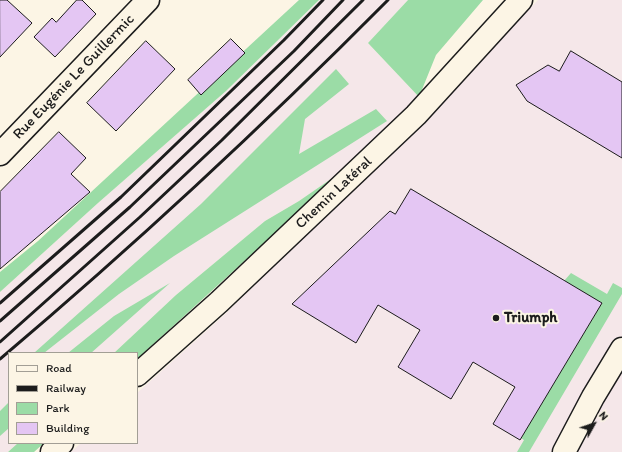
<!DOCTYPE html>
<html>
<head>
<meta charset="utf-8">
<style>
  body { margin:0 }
  #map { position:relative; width:622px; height:452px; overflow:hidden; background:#fcf5e5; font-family:Itim,sans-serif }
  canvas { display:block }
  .legend { position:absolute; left:8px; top:352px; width:130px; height:92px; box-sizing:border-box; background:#fcf5e5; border:1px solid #a29e95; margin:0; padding:5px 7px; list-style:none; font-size:12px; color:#1c1c1c }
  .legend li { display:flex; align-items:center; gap:8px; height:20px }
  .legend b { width:20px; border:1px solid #a29e95 }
  .north { position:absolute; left:574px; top:404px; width:40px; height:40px; -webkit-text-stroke:3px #fcf5e5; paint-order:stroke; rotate:50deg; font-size:11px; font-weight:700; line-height:16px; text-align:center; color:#1c1c1c }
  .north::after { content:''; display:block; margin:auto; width:14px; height:18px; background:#1c1c1c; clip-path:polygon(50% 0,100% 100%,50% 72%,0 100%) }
</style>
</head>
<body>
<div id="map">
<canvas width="622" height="452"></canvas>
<ul class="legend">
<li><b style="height:5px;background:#fcf5e5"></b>Road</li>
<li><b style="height:5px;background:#1c1c1c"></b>Railway</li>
<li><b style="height:11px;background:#9bdca6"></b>Park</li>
<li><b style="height:11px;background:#e4c6f3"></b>Building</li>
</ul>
<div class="north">N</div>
</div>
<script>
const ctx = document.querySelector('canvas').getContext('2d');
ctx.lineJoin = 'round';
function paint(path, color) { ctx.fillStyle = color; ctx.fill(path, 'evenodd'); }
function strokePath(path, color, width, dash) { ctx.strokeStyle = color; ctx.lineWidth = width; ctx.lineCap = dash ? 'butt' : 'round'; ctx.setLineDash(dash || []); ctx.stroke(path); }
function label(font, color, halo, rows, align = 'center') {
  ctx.font = font + ' Itim,sans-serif'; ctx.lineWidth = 4; ctx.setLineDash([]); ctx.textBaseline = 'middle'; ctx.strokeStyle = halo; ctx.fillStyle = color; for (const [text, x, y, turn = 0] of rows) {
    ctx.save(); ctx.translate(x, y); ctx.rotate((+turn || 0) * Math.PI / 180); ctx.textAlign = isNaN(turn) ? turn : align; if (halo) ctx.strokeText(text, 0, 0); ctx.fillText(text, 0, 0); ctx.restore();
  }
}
paint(new Path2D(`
  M319,0h89l-40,43 51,54 -75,73 -45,31 -34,20 -89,74 -62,58h-105v90h9l-10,9h-8v-160l98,-89 128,-112z
  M538,0h84v452h-551l10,-9h56v-50l86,-77 158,-154z`), '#f5e7e9');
paint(new Path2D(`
  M299,0h20l-93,91 -128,112 -98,89v-20l38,-31z
  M408,0h75l-47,55 -17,42 -51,-54z
  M336,69l13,15 -44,35 -6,35 77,-45 11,12 -213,135 -55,38 -75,59h-10l167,-149z
  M344,170l-207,189v-6h-23l62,-58 89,-74 34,-20z
  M571,273l36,21 6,-11 9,5v6l-93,158h-12l7,-12 -3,-2 81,-135 -38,-22z
  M170,283l-79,70h-23l46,-37z
  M9,402v26l-9,8v-25z
  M18,443h26l-10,9h-26z`), '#9bdca6');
const building = new Path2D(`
  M0,0h7l25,23 -32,34z
  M77,0h5l14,14 -41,43 -21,-20 18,-19 4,4z
  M231,39l14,14 -44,42 -13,-15z
  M146,41l29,28 -59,62 -29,-28z
  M571,51l51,31v76l-95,-57 -11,-16 32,-20 11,6z
  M59,132l27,26 -15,16 19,18 -90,77v-77z
  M411,189l191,114 -82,137 -27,-16 22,-37 -42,-25 -22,37 -53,-32 22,-37 -42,-25 -22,38 -64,-39 98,-93 5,3z`);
paint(building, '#e4c6f3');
strokePath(building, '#1c1c1c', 1);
const minor = new Path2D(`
  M0,154l148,-154
  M137,375l82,-73 197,-187 105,-115
  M52,452l10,-9
  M564,452l29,-55 29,-48`);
strokePath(minor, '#1c1c1c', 25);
strokePath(minor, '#fcf5e5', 22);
strokePath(new Path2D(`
  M0,303l121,-106 163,-157 39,-40
  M0,321l130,-114 164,-156 49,-51
  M0,342l140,-125 82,-77 141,-140
  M0,359c135,-114 264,-234 388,-359`), '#1c1c1c', 3);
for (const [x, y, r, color] of [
  [496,318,4,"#1c1c1c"]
]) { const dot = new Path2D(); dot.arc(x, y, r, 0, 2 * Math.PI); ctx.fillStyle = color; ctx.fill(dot); strokePath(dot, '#fcf5e5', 1.5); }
label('15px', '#1c1c1c', '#fcf5e5', [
  ["Rue Eugénie Le Guillermic",74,77,-46],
  ["Chemin Latéral",334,193,-43]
]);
label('bold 15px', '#1c1c1c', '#fcf5e5', [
  ["Triumph",504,318]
], 'left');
</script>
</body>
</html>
